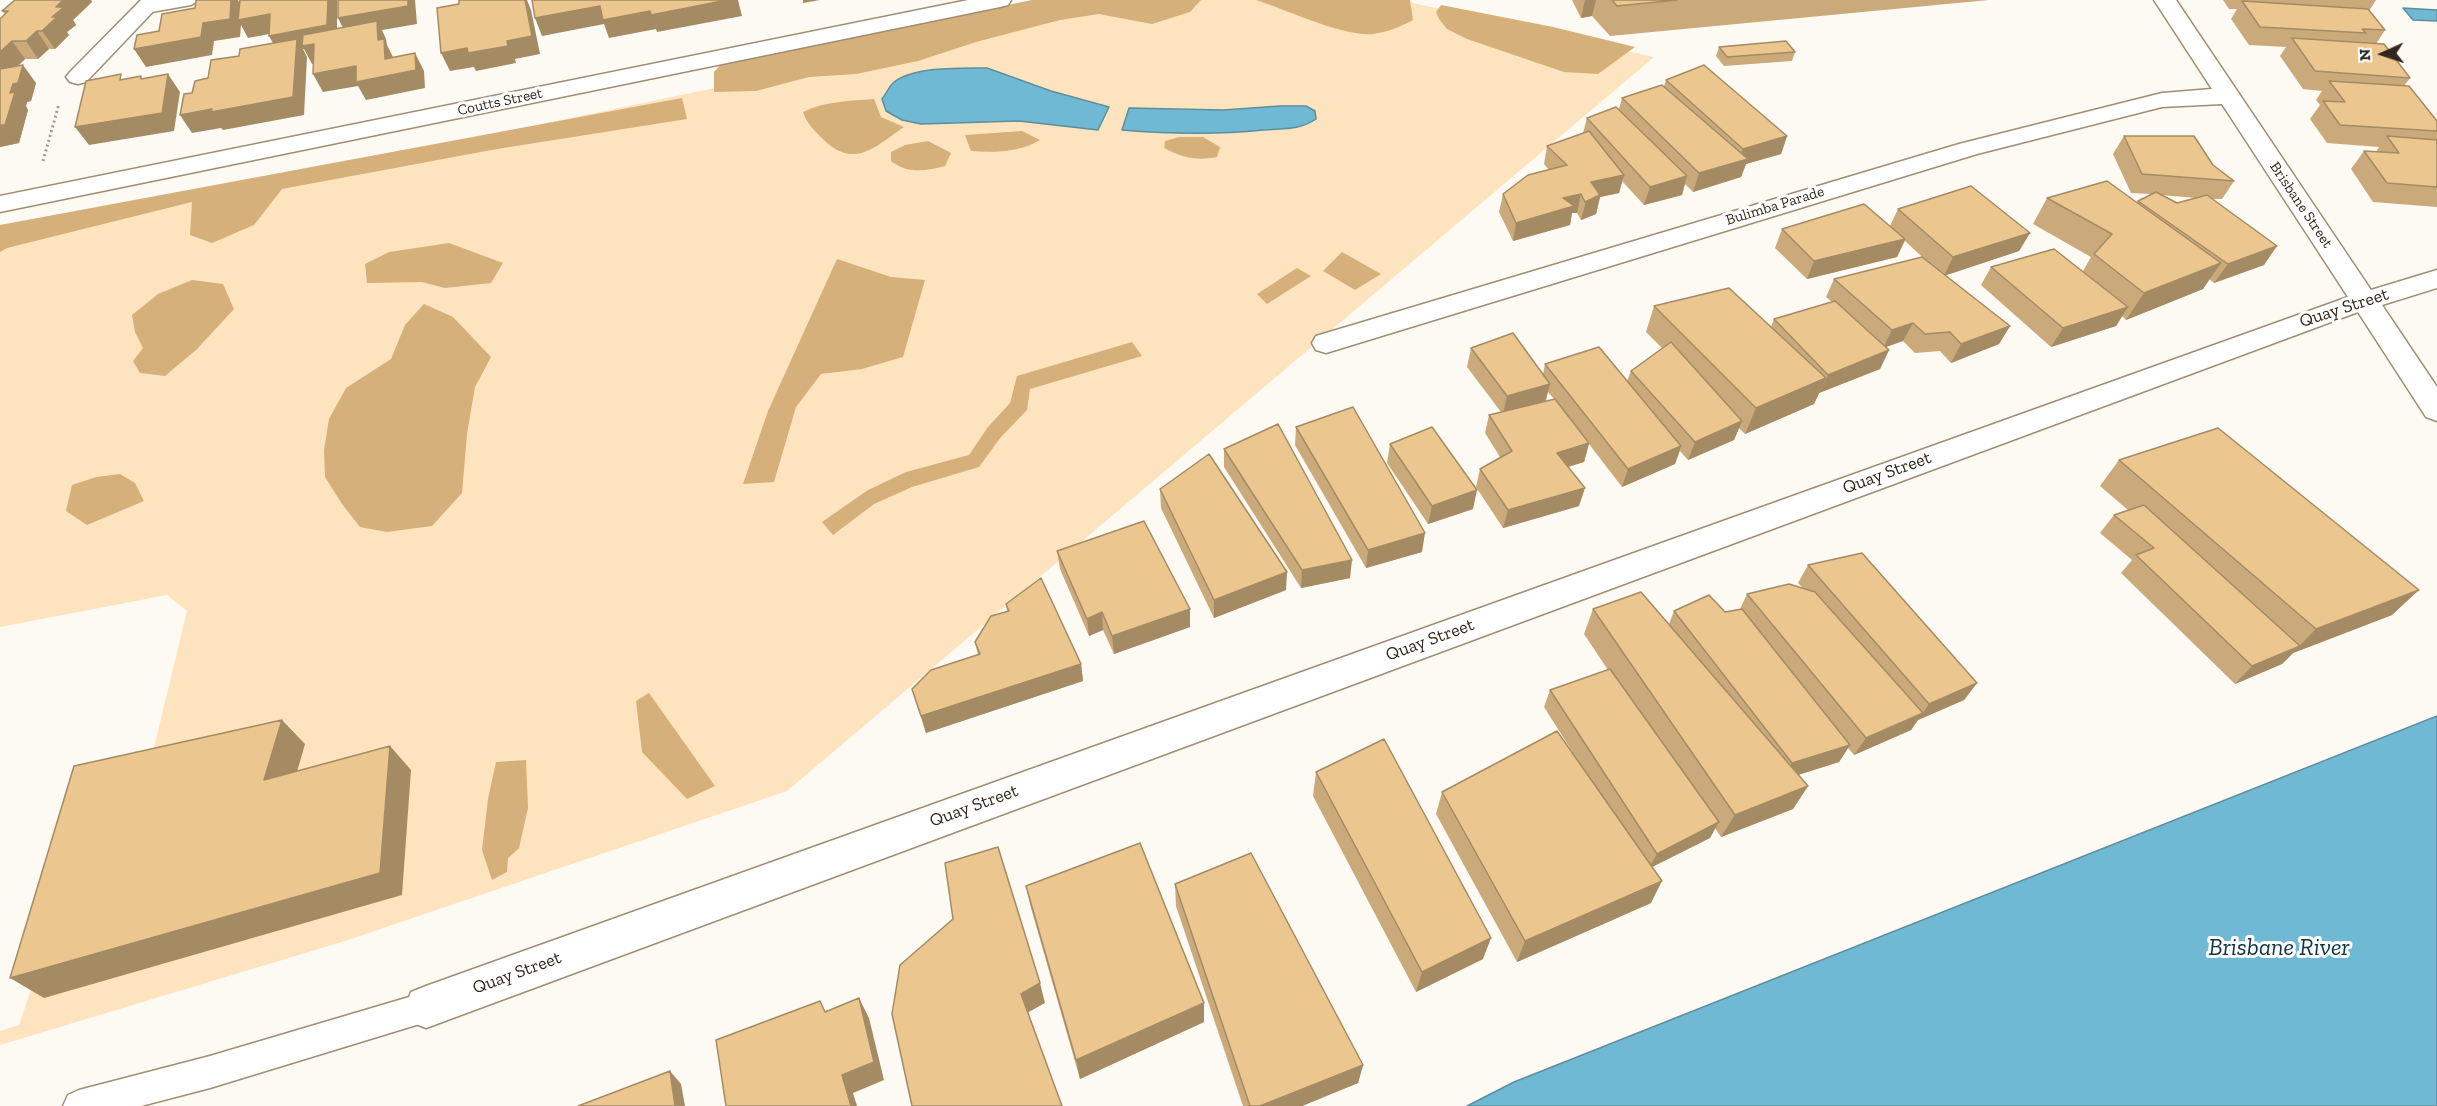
<!DOCTYPE html>
<html>
<head>
<meta charset="utf-8">
<style>
  body { margin:0 }
  #map { position:relative; width:2437px; height:1106px; overflow:hidden; background:#fdf9f3; font-family:"Zilla Slab",serif }
  canvas { display:block }
  .north { position:absolute; left:2353px; top:24px; width:60px; height:60px; -webkit-text-stroke:4px #fff; paint-order:stroke; rotate:267deg; font-size:16px; font-weight:700; line-height:24px; text-align:center; color:#30281d }
  .north::after { content:''; display:block; margin:auto; width:21px; height:27px; background:#30281d; clip-path:polygon(50% 0,100% 100%,50% 72%,0 100%) }
</style>
</head>
<body>
<div id="map">
<canvas width="2437" height="1106"></canvas>
<div class="north">N</div>
</div>
<script>
const ctx = document.querySelector('canvas').getContext('2d');
ctx.lineJoin = 'round';
function paint(path, color) { ctx.fillStyle = color; ctx.fill(path, 'evenodd'); }
function strokePath(path, color, width, dash) { ctx.strokeStyle = color; ctx.lineWidth = width; ctx.lineCap = dash ? 'butt' : 'round'; ctx.setLineDash(dash || []); ctx.stroke(path); }
function label(font, color, halo, rows, align = 'center') {
  ctx.font = font + ' "Zilla Slab",serif'; ctx.lineWidth = 6; ctx.setLineDash([]); ctx.textBaseline = 'middle'; ctx.strokeStyle = halo; ctx.fillStyle = color; for (const [text, x, y, turn = 0] of rows) {
    ctx.save(); ctx.translate(x, y); ctx.rotate((+turn || 0) * Math.PI / 180); ctx.textAlign = isNaN(turn) ? turn : align; if (halo) ctx.strokeText(text, 0, 0); ctx.fillText(text, 0, 0); ctx.restore();
  }
}
paint(new Path2D(`
  M1137,0h263l254,57 -867,734 -442,150 -345,104v-14l19,-6 77,-227 48,-9 43,-178 -20,-16 -167,32v-390z`), '#fde4be');
paint(new Path2D(`
  M1032,0h169l-11,12 -38,12 -53,-10 -39,6 -84,22 -58,19 -62,13 -47,3 -53,14 -42,1v-20l7,-8z
  M1256,0h154l3,20c-13,7 -25,12 -40,14 -30,3 -88,-25 -117,-34z
  M1441,5l112,22 82,20 -37,27 -34,-2 -97,-33 -20,-10 -8,-10 -3,-7z
  M682,98l5,21 -190,30 -215,40 -28,36 -42,18 -22,-8 2,-33 -185,46 -7,4v-27z
  M874,99l7,18 23,10c-27,18 -48,42 -78,15 -10,-10 -18,-16 -23,-30 22,-11 48,-11 71,-13z
  M1022,131l18,9c-19,12 -47,13 -69,11l-6,-16z
  M1179,137h24l17,10 -3,10c-20,4 -34,1 -53,-9l1,-7z
  M928,141l23,12 -6,13c-19,5 -38,8 -54,-5v-9l14,-7z
  M449,243l54,20 -12,20 -46,5 -23,-6 -55,1 -2,-19 24,-12z
  M1342,252l39,22 -26,16 -32,-19z
  M837,259l54,18 34,3 -22,77 -41,12 -41,5 -25,33 -22,75 -31,2 25,-73z
  M1297,268l14,8 -44,28 -10,-10z
  M192,280l31,4 11,25 -37,40 -32,27 -25,-3 -7,-12 10,-13 -8,-16 -3,-17 26,-21z
  M424,304l29,13 38,40 -16,30 -8,47 -5,59 -30,33 -45,6 -27,-5 -18,-23 -17,-27 -1,-27 5,-31 17,-31 45,-29 14,-34z
  M1132,342l10,14 -112,33 -3,21 -26,27 -22,30 -67,20 -38,17 -41,31 -11,-13 46,-32 38,-18 63,-17 19,-28 22,-24 7,-27z
  M120,474l15,9 9,18 -57,24 -21,-14 6,-26 24,-8z
  M649,693l66,93 -28,13 -45,-47 -6,-51z
  M526,760l2,48 -9,40 -11,10 -1,14 -15,8 -10,-30 6,-51 8,-37z`), '#d5b07a');
const water = new Path2D(`
  M2403,8l34,2v11l-24,-1z
  M987,68l64,23 58,16 -11,23 -79,-9 -98,3 -19,-4 -16,-9 -4,-12c4,-5 7,-12 11,-16 20,-17 70,-15 94,-15z
  M1280,106h26l9,5 1,8c-18,12 -33,9 -53,11 -48,5 -94,4 -141,0l7,-22 94,2z
  M2437,716v390h-970l47,-24z`);
paint(water, '#70b9d4');
strokePath(water, '#5d8e9d', 1.5);
const service = new Path2D(`
  M164,0h35l-8,5 -45,8 -8,-5 2,-3z
  M426,992l11,4 4,11 -4,11 -11,4 -216,66 -69,18h-78l5,-11 11,-5 131,-34z`);
const minor = new Path2D(`
  M141,0h23l-78,82 -8,2 -8,-2 -4,-5 4,-5z
  M968,0h43l-3,5 -8,2 -1000,205v-16z
  M2154,0h22l195,290 66,-20v18l-55,17 55,82v34l-11,-4 -68,-105 -1932,716 -15,-6 -6,-15 6,-15 15,-6 1922,-689 -126,-193 -60,3 -185,47 -651,199 -10,-3 -4,-7 4,-7 643,-192 203,-51 50,-4z`);
strokePath(service, '#a08d72', 3);
strokePath(minor, '#a08d72', 3);
strokePath(new Path2D(`
  M43,161l16,-57`), '#a29c94', 3, [2, 3]);
paint(service, '#fff');
paint(minor, '#fff');
paint(new Path2D(`
  M15,0h76l1,2 -19,18 3,5 -9,7 2,3 -14,14h-6l-11,10h-13l-7,7 18,17 -5,18 -4,1 -1,4 2,4 -9,33 -19,4v-128l5,-5 -3,-3z
  M1572,0h417l-379,36 -18,-20 -11,2z
  M2223,0h153l-7,11 16,19 -9,14 34,34 -6,8 33,35v86l-64,-5 -22,-33 13,-18 12,1 3,-5 -52,-4 -17,-24 10,-14 -4,-5 6,-9 -19,-2 -23,-33 6,-9 -37,-2 -18,-26 6,-10h-8z
  M1719,47l76,5 -3,9 -68,5 -8,-10z
  M1666,80l121,56 -6,18 -35,10 -5,13 -48,15 -8,-8 -3,11 -38,10 -22,-24 -3,12 -19,4 -4,17 -15,6 -4,-7h-5l-2,12 -57,16 -14,-29 4,-18 46,-24 -5,-6 3,-18 36,-13 4,-15 32,-9 3,-11 42,-12z
  M2124,136l89,29 21,16 -12,18h-9l51,66 -50,18 -5,-4 -6,10 -77,31 -4,-4 -6,10 -65,21 -70,-62 10,-18 92,4 8,-14 -58,-33 14,-26 90,4 1,-1 13,-7 -20,-1 -18,-39zM2161,195l35,3 -19,5z
  M1898,209l132,24 -11,18 -74,24 65,51 -11,18 -48,19 -11,-12 -25,2 -12,-12 -17,6 3,3 -9,19 -61,24 -5,11 -69,30 -6,-6 -5,12 -46,20 -8,-9 -5,13 -53,23 -33,-43 -5,18 -16,5 11,39 -76,22 -27,-41 4,-18 20,-12 -15,-24 4,-18 12,-3 -34,-45 4,-19 72,26 2,-10 82,17 4,-10 31,-23 -16,-16 8,-26 117,21 3,-8 58,-17 -6,-5 8,-18 97,-14 -26,-24 -8,16 -90,22 -32,-31 7,-19 108,-3zM1548,392l6,7 -8,2z
  M1296,427l126,125 -56,16 -71,-123z
  M1390,444l83,65 -45,15 -41,-61z
  M1224,449l126,129 -49,10 -77,-121z
  M2119,460l273,155 -99,38 -11,11 -47,20 -114,-111 11,-13 -32,-27 14,-18 14,-5 -28,-24z
  M1160,489l126,101 -72,28 -53,-110z
  M1057,551l133,76 -76,27 -11,-24 -14,6 -29,-67z
  M1808,565l169,118 -13,17 -46,20 -7,10 -57,25 -6,-7 -9,14 -41,13 10,11 -15,23 -72,28 -6,-9 -5,10 -58,29 -1,36 -134,59 -81,-148 6,-22 147,-14 -45,-71 6,-17 58,-20 -24,-36 9,-25 76,15 5,-13 51,1 15,-3 7,-15 56,-6 -5,-5z
  M1006,604l75,60 2,17 -157,52 -14,-44 66,-34 -3,-13 32,-31z
  M1316,772l167,187 -67,33 -103,-196z
  M1175,884l188,181 -5,18 -56,23h-59l-67,-200z
  M1026,886l178,136 -124,57 -49,-171z`), '#caaa7b');
paint(new Path2D(`
  M63,0h28l1,2 -19,18 3,5 -9,7 2,3 -14,14 -13,-18 10,-14 4,-10z
  M231,0h7l4,7 28,7 10,18 -32,6 -7,-13 -1,12 -26,4 -2,14 -66,12 -12,-18 69,-26z
  M328,0h9v43l-13,19 -12,2 -8,-15h-1l4,8 -3,58 -81,15 -2,-2 -29,5 -12,-18 99,-61 -10,-18z
  M408,0h7l2,24 -35,6 4,9 1,6 6,12 1,17 21,-21 9,18 1,17 -59,12 -8,-14 -35,6 -10,-18 34,-38 -9,-18z
  M525,0h2l4,10 9,44 -25,5 1,4 -40,8 -2,-4 -24,4 -9,-18 66,-12z
  M727,0h11l4,16 -85,16 -1,-3 -47,9 -5,-14 -62,12 -7,-18 65,-12 50,5z
  M803,0h17l-17,3z
  M1585,0h11l-4,16 -11,2z
  M37,31l12,18 -11,10 -12,-18z
  M12,41l13,18 -25,24v-31z
  M23,65l13,18 -5,18 -4,1 -1,4 2,4 -9,33 -19,4v-22l13,-41z
  M168,74l12,18 -6,39 -85,14 -14,-18z
  M1787,136l-6,18 -35,10 -5,13 -48,15 6,-19 39,-11 5,-13z
  M1624,175l-5,18 -19,4 -4,17 -15,6 10,-38z
  M1687,176l-5,19 -38,10 6,-18z
  M1581,194l-4,19h-5l-2,12 -57,16 3,-18 47,-25z
  M2030,233l-11,18 -75,25 9,-19z
  M1905,239l-8,18 -90,22 7,-18z
  M2277,246l-13,19 -50,18 14,-19z
  M2221,263l-18,26 -77,31 18,-27z
  M2128,307l-12,19 -65,21 12,-19z
  M1913,323l-10,18 -20,7 9,-18z
  M2010,326l-11,18 -48,19 10,-19z
  M1889,350l-9,19 -61,24 9,-18z
  M1826,378l-12,26 -69,30 11,-26z
  M1550,384l-5,18 -42,12 4,-18z
  M1742,421l-8,19 -46,20 7,-18z
  M1589,443l-5,19 -32,9 5,-18z
  M1681,446l-6,18 -53,23 6,-18z
  M1585,488l-6,18 -76,22 5,-18z
  M1477,490l-4,19 -45,15 4,-18z
  M1425,533l-3,19 -56,16 2,-18z
  M1352,560l-2,18 -49,10 1,-18z
  M1287,572l-1,18 -72,28v-18z
  M2419,590l-27,25 -99,38 -11,11 -47,20 17,-18 45,-18 19,-19z
  M1190,609v18l-76,27 -2,-18z
  M1102,612l1,18 -14,6 -2,-17z
  M1081,664l2,17 -157,52 -5,-17z
  M1977,683l-13,17 -46,20 -7,10 -57,25 12,-17 56,-24 7,-10z
  M282,720l23,24 -17,59 -24,-23z
  M1850,745l-11,17 -57,18 10,-17z
  M390,746l21,24 -9,125 -358,103 -34,-20z
  M1808,786l-15,23 -72,28 14,-22z
  M1719,822l-9,16 -62,31 9,-15z
  M1662,881l-11,22 -134,59 8,-21z
  M1491,938l-8,21 -67,33 6,-20z
  M1040,983l5,20 -18,10 -6,-19z
  M859,998l10,20 15,62 -31,13 4,13h-6l-9,-31z
  M1204,1003v19l-124,57 -4,-19z
  M1363,1065l-5,18 -56,23h-42z
  M670,1071l11,13 4,22h-10z`), '#a48b64');
const building = new Path2D(`
  M15,0h48l-7,7h8l-12,10h5l-15,14h-5l-11,10h-14l-12,11v-33l8,-8h-6z
  M196,0h35l-1,19 -27,4 -2,14 -67,12 3,-14 22,-4 3,-17 33,-6z
  M240,0h88l-1,25 -58,11 1,-22 -32,6z
  M338,0h70v6l-70,12z
  M459,0h66l7,36 -25,5 1,5 -40,7 -1,-5 -26,5 -4,-45 22,-4z
  M532,0h195l-76,15 -1,-4 -47,9 -3,-14 -65,12z
  M1612,0h65l-60,6z
  M2242,1l126,8 17,21 -23,-1 4,4 -106,-6z
  M377,21l1,19 6,-1 1,20 30,-6 1,17 -60,12v-16l-43,8 1,-30 -12,2 1,-11z
  M2292,38l92,6 26,34 -95,-7z
  M297,39l-4,58 -82,15 1,-3 -32,6 4,-21 8,-1 3,-12 13,-3 3,-18 28,-4 1,-7z
  M1786,41l9,11 -68,5 -8,-10z
  M23,65l-5,18 -5,1 -3,9 5,-1 -10,33h-5v-56z
  M1704,65l83,71 -44,13 -77,-69z
  M121,74l-1,6 21,-4v3l27,-5 -6,39 -87,14 11,-46z
  M2329,81l80,5 28,35v10l-97,-6 -17,-24 22,1z
  M1662,85l86,74 -49,14 -77,-75z
  M1616,107l71,69 -37,11 -63,-69z
  M1589,131l35,44 -33,7 9,13 -15,7 -4,-8 -18,4 11,8 -58,17 -13,-29 25,-19 39,-10 -20,-19z
  M2124,136h70l19,29 21,16 -92,-7z
  M2387,136l50,4v47l-50,-4 -23,-32 35,2z
  M2107,181l114,82 -77,30 -50,-39 18,-20 -65,-36z
  M1971,186l59,47 -77,24 -55,-48z
  M2156,192l21,11 30,-8 70,51 -49,18 -90,-63z
  M1864,204l41,35 -91,22 -32,-32z
  M2054,249l74,58 -65,21 -72,-61z
  M1922,257l88,69 -49,18 -11,-12 -25,2 -12,-11 -21,7 -58,-51z
  M1729,288l97,90 -70,30 -102,-102z
  M1835,301l54,49 -61,25 -54,-56z
  M1513,333l37,51 -43,12 -36,-48z
  M1671,342l71,79 -47,21 -64,-71z
  M1599,347l82,99 -53,23 -83,-105z
  M1555,399l34,44 -32,10 28,35 -77,22 -28,-41 32,-18 -23,-36z
  M1353,407l72,126 -57,17 -72,-123z
  M1278,424l74,136 -50,10 -78,-121z
  M1432,427l45,63 -45,16 -42,-62z
  M2218,428l201,162 -103,39 -197,-169z
  M1209,454l78,118 -73,28 -54,-111z
  M2144,505l156,141 -48,20 -116,-111 18,-7 -40,-33z
  M1144,521l46,88 -78,27 -10,-24 -15,7 -30,-68z
  M1862,553l115,130 -48,21 -121,-139z
  M1041,578l40,86 -160,52 -9,-27 19,-19 49,-16 -5,-12 16,-26 18,-5 -3,-7z
  M1789,584l26,8 108,121 -57,25 -119,-144z
  M1641,592l167,194 -73,29 -142,-206z
  M1709,595l16,17 17,-3 108,136 -58,18 -118,-152z
  M1610,669l109,153 -62,32 -107,-164z
  M282,720l-18,60 126,-34 -10,127 -370,105 64,-212z
  M1557,731l105,150 -137,60 -83,-149z
  M1384,739l107,199 -69,34 -106,-200z
  M1140,843l64,160 -128,57 -50,-174z
  M998,847l42,136 -19,11 41,112h-150l-20,-92 8,-49 53,-46 -8,-56z
  M1251,853l112,212 -103,41h-10l-75,-222z
  M859,998l15,64 -32,13 9,31h-125l-10,-66 104,-39 5,11z
  M670,1071l5,35h-97z`);
paint(building, '#ebc68f');
strokePath(building, '#a48b64', 1.5);
label('15px', '#30281d', '#fff', [
  ["Coutts Street",500,102,-12],
  ["Brisbane Street",2301,205,56],
  ["Bulimba Parade",1775,206,-17]
]);
label('18px', '#30281d', '#fff', [
  ["Quay Street",2344,308,-18],
  ["Quay Street",1887,473,-20],
  ["Quay Street",1430,640,-20],
  ["Quay Street",974,806,-20],
  ["Quay Street",517,973,-20]
]);
label('italic 24px', '#113440', '#fff', [
  ["Brisbane River",2279,948]
]);
</script>
</body>
</html>
